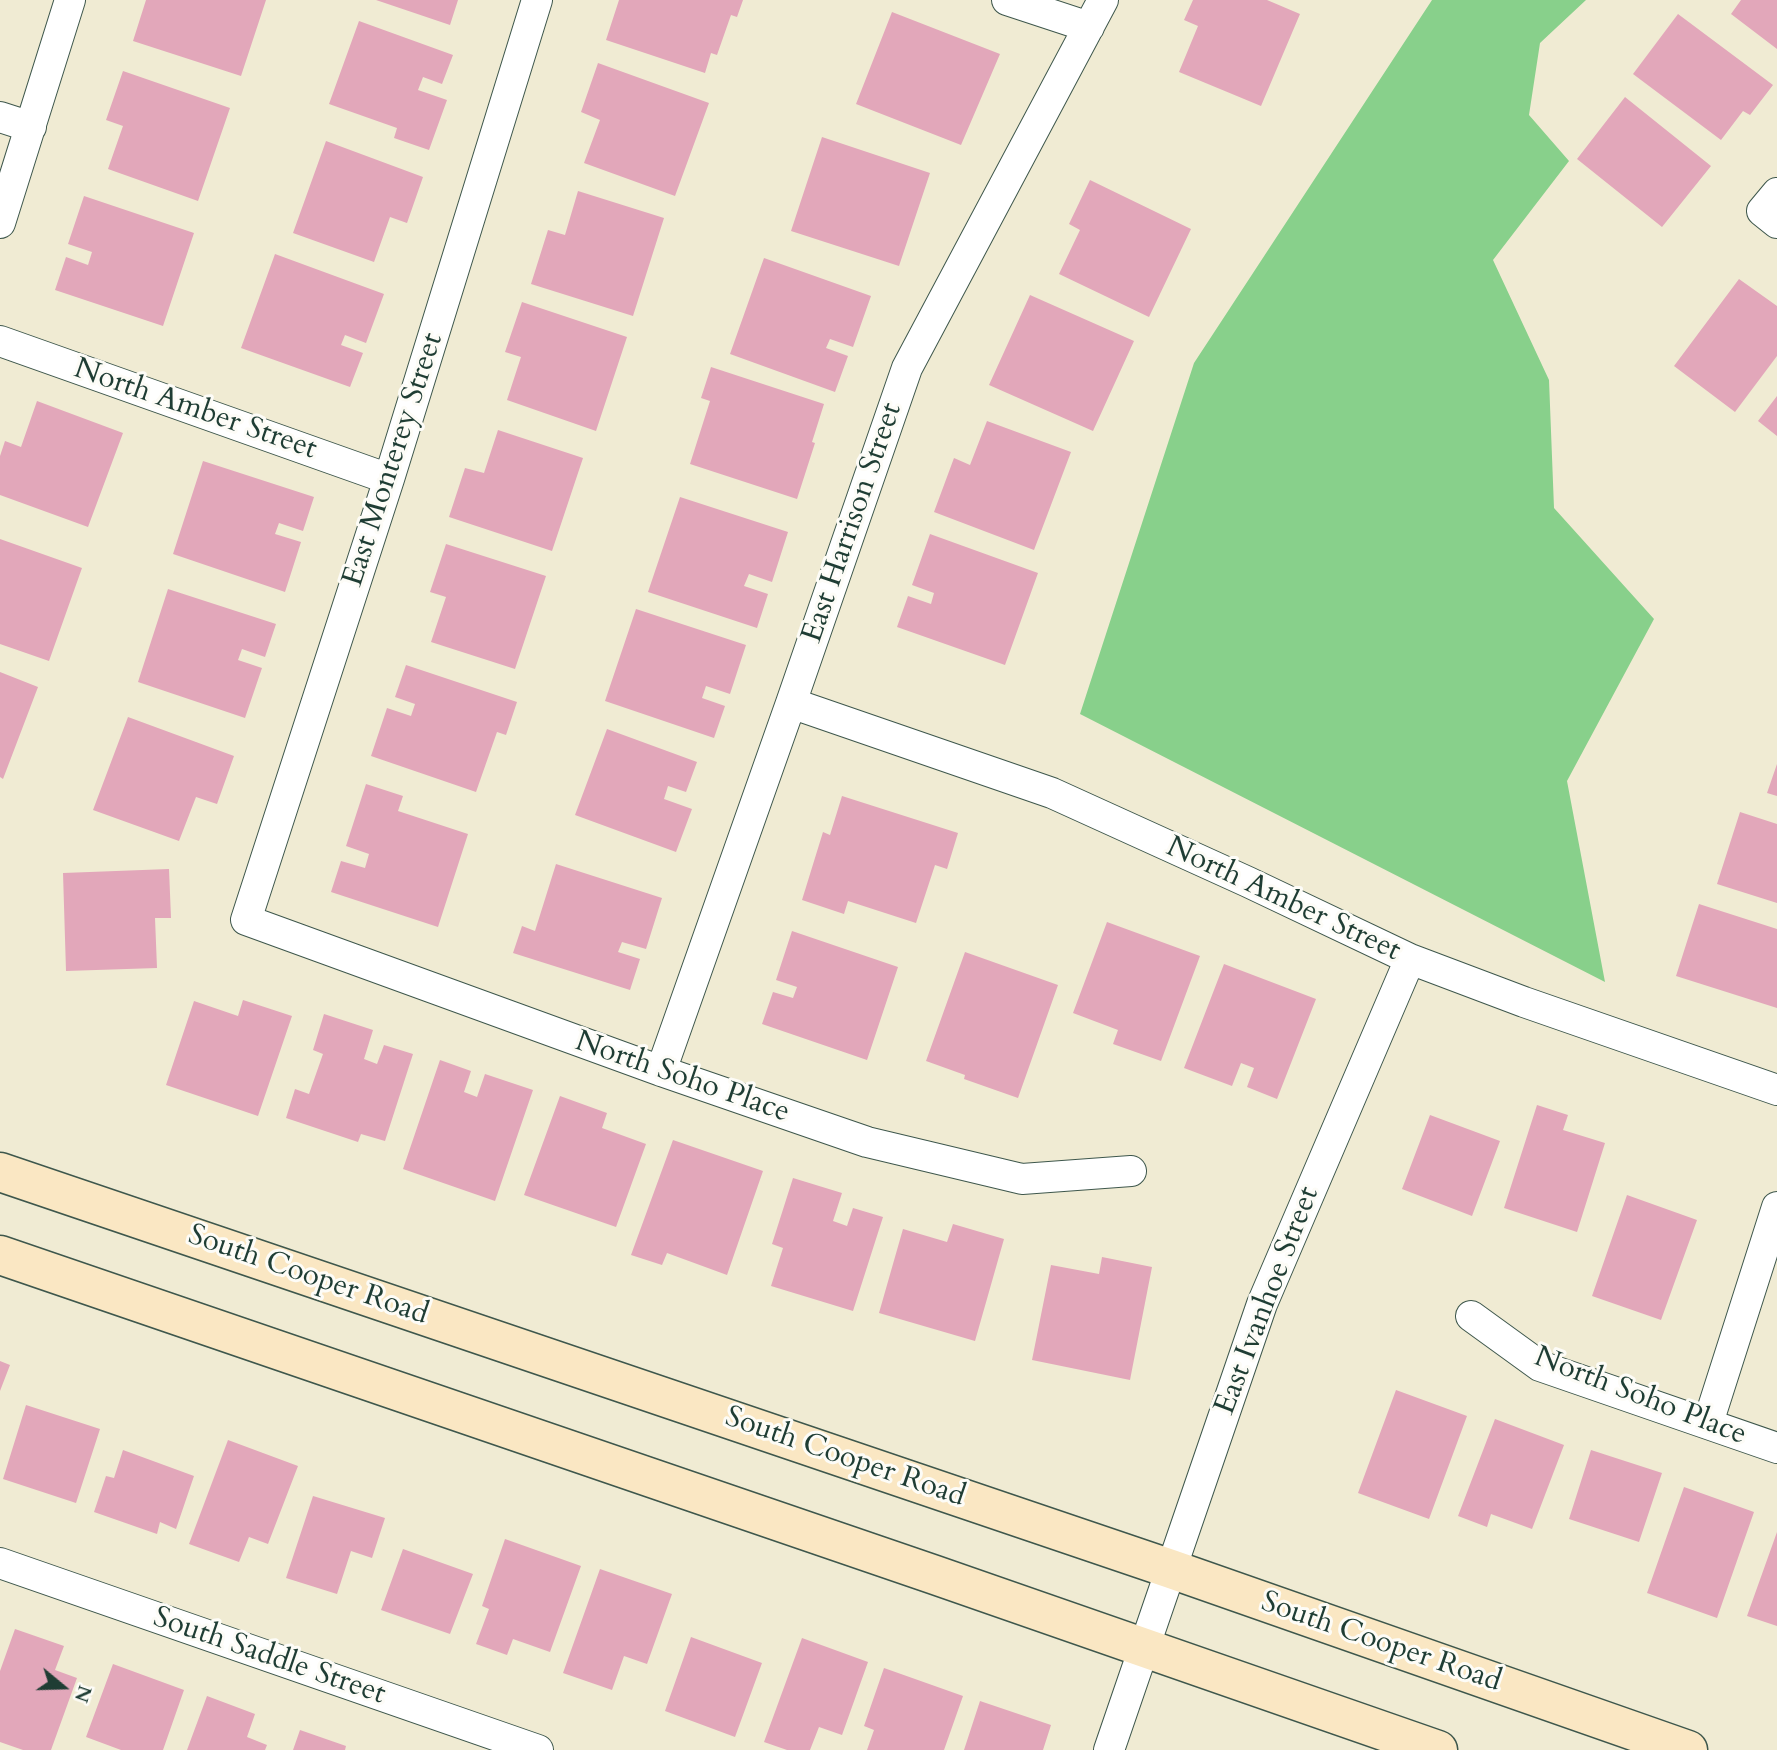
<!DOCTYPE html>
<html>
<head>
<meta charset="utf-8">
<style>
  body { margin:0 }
  #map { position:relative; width:1777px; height:1750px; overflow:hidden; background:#f0ebd3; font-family:Cardo,serif }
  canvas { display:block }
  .north { position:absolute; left:28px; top:1652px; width:70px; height:70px; -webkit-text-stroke:5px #fdfcf7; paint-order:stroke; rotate:109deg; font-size:19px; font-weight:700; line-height:28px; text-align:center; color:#1f3d34 }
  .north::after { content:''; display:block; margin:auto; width:24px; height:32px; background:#1f3d34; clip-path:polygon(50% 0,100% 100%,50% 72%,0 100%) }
</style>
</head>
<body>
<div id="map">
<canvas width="1777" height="1750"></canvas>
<div class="north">N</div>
</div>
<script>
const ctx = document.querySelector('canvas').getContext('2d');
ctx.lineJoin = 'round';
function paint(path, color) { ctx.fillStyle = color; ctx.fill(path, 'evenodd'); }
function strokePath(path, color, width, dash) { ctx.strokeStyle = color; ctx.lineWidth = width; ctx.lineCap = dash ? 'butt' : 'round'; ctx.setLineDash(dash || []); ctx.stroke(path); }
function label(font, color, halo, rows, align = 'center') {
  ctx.font = font + ' Cardo,serif'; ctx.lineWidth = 6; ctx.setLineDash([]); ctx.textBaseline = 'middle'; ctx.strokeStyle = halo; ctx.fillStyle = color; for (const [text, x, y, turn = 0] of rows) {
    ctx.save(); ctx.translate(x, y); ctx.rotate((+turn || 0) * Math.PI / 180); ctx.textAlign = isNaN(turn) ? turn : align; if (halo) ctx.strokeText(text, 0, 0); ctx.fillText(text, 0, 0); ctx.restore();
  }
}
paint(new Path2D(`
  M1432,0h154l-46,43 -11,72 40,46 -76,99 56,120 5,128 100,111 -87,162 38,201 -525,-268 114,-351z`), '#88d08b');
paint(new Path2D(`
  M146,0h120l-25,76 -108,-35z
  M376,0h82l-8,25z
  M619,0h124l-6,17 -6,-2 -14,40 -6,-2 -6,20 -99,-33z
  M1193,0h74l33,14 -39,92 -82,-34 19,-46 -14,-6z
  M1741,0h36v49l-46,-35z
  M892,12l108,42 -39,91 -105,-41z
  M1678,14l95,71 -23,30 -7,-4 -22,29 -88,-66z
  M359,21l94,34 -11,29 -19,-7 -5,13 29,10 -18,50 -35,-12 3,-10 -68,-24z
  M598,63l111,40 -34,93 -91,-33 16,-43 -19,-8z
  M123,71l107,37 -32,93 -90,-32 15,-43 -17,-6z
  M1625,97l86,69 -49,61 -85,-68z
  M822,137l108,36 -31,93 -108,-35z
  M326,141l97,36 -16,46 -17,-6 -16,45 -81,-29z
  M1090,180l101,49 -42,88 -90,-43 21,-44 -11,-6z
  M578,191l86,27 -31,98 -102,-32 17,-54 17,5z
  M84,196l110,37 -31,93 -108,-36 11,-33 22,8 4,-13 -24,-8z
  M275,254l109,40 -18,49 -21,-8 -4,10 22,8 -13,34 -109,-39z
  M764,258l107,38 -18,51 -23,-8 -4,9 22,8 -13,36 -105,-38z
  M1739,279l38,27v50l-42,56 -61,-46z
  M1030,295l104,46 -41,90 -104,-46z
  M522,302l105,35 -31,94 -89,-31 14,-43 -16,-5z
  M711,367l113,37 -12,38 3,1 -18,56 -107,-35 20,-63 -9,-3z
  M1777,396v40l-19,-15z
  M37,401l86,32 -35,94 -88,-32v-39l5,-15 16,6z
  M987,421l84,31 -37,98 -100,-38 20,-54 16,7z
  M498,430l85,28 -31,93 -103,-34 16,-49 19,5z
  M203,461l111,36 -11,34 -24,-8 -4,11 26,8 -16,50 -112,-38z
  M680,497l108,35 -16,50 -23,-8 -5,12 24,8 -11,34 -109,-36z
  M930,534l108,39 -33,92 -108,-38 11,-31 23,8 3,-11 -22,-8z
  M0,539l82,29 -33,93 -49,-17z
  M446,544l100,32 -31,93 -84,-27 15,-45 -16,-5z
  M168,589l108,35 -11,33 -23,-8 -4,11 24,8 -17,50 -107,-36z
  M636,609l110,36 -16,49 -24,-8 -4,12 23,8 -11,32 -109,-37z
  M406,665l111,37 -11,33 -9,-3 -21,60 -105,-36 16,-48 24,8 4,-12 -20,-7z
  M0,672l38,15 -35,92 -3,-2z
  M128,717l106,39 -17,48 -21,-7 -17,44 -86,-31z
  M607,729l90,33 -11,30 -18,-6 -4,13 28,10 -16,43 -101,-37z
  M1777,764v32l-10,-3z
  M366,784l37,12 -5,15 70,23 -30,93 -107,-35 10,-31 24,7 4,-14 -23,-8z
  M842,796l116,37 -11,36 -12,-4 -19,58 -68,-22 -4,13 -42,-14 21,-68 7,3z
  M1740,812l37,12v79l-60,-19z
  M556,864l106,34 -16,51 -24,-7 -4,10 22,7 -10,31 -117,-37 9,-27 13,5z
  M169,869l2,49h-16l2,50 -91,3 -3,-98z
  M1699,904l78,25v79l-101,-32z
  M1107,922l93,34 -39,105 -48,-17 5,-14 -45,-17z
  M792,931l106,36 -31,93 -105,-36 11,-32 20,6 4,-11 -21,-7z
  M965,952l93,33 -40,113 -54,-19 1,-4 -39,-14z
  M1224,964l92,35 -39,100 -30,-12 7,-19 -13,-5 -9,23 -48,-18z
  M243,1000l49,16 -34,100 -92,-31 28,-84 44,15z
  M324,1014l49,16 -9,29 13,5 7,-19 29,9 -28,87 -24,-7 -3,8 -72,-24 9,-29 14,5 14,-40 -10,-4z
  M440,1060l31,11 -7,21 13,5 8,-23 48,16 -38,111 -92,-32z
  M560,1096l47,17 -5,15 44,16 -30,83 -92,-32z
  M1537,1105l31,10 -5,15 42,13 -28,89 -73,-24z
  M1430,1115l70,26 -28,75 -70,-27z
  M673,1140l90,31 -36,104 -60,-22 -5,12 -31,-10z
  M793,1178l49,15 -9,28 14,5 6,-18 30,9 -30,94 -82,-25 12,-38 -11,-4z
  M1627,1195l70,25 -36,100 -69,-24z
  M953,1224l51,15 -29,102 -96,-28 24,-84 44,13z
  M1102,1257l50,10 -22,113 -98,-20 19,-95 48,9z
  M0,1361l10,4 -10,26z
  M1396,1390l71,26 -38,103 -71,-26z
  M26,1405l74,24 -24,74 -73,-24z
  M1495,1419l69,26 -32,84 -41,-15 -4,13 -29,-11z
  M228,1440l70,26 -30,78 -19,-7 -10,25 -50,-18z
  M123,1450l71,26 -18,53 -16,-7 -3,12 -63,-22 12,-36 8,2z
  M1591,1450l71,23 -23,69 -70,-23z
  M1684,1487l70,25 -37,106 -70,-25z
  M313,1496l72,22 -13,40 -21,-7 -14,43 -51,-16z
  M1777,1532v94l-30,-10z
  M505,1539l76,27 -31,86 -37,-13 -6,16 -31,-11 13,-35 -7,-3z
  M403,1549l70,25 -23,60 -69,-24z
  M600,1569l72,25 -25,70 -23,-8 -12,34 -49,-17z
  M15,1629l49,17 -9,24 22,8 -26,72h-28l-23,-8v-71z
  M691,1637l71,26 -27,74 -70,-26z
  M802,1638l66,24 -26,73 -23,-8 -9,23h-23l-23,-8z
  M113,1664l71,26 -21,60h-42l-35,-13z
  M884,1668l79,28 -19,54h-77l7,-20 -10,-4z
  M207,1696l48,18 -8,23 20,8 -2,5h-78z
  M980,1701l71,24 -8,25h-79z
  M300,1730l46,16 -1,4h-52z`), '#e2a7ba');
const minor = new Path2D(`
  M537,0l-148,479 -143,441 415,151 206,71 155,37 109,-8
  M1007,0l82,27
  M0,117l31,10
  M1777,193l-15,18 15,12
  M0,223l70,-223
  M0,341l389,138
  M791,703l261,90 196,89 162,77 114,43 253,88
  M661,1071l130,-368 116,-335 196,-368
  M1471,1316l69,50 237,82
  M1708,1423l69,-216
  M0,1563l538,187
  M1109,1750l153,-446 148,-345`);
const secondary = new Path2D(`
  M0,1172l1171,397 517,181
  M0,1255l935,320 503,175`);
strokePath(minor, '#3e574c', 32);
strokePath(secondary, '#3e574c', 41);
strokePath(minor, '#fff', 30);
strokePath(secondary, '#fae7c3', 38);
label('30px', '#1f3d34', '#fdfcf7', [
  ["North Amber Street",195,410,19],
  ["East Monterey Street",394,460,-72],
  ["East Harrison Street",853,523,-71],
  ["North Amber Street",1283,900,25],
  ["North Soho Place",682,1078,19],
  ["South Cooper Road",308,1276,19],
  ["East Ivanhoe Street",1268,1301,-69],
  ["North Soho Place",1640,1397,21],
  ["South Cooper Road",845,1458,19],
  ["South Cooper Road",1381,1643,19],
  ["South Saddle Street",269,1657,19]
]);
</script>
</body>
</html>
